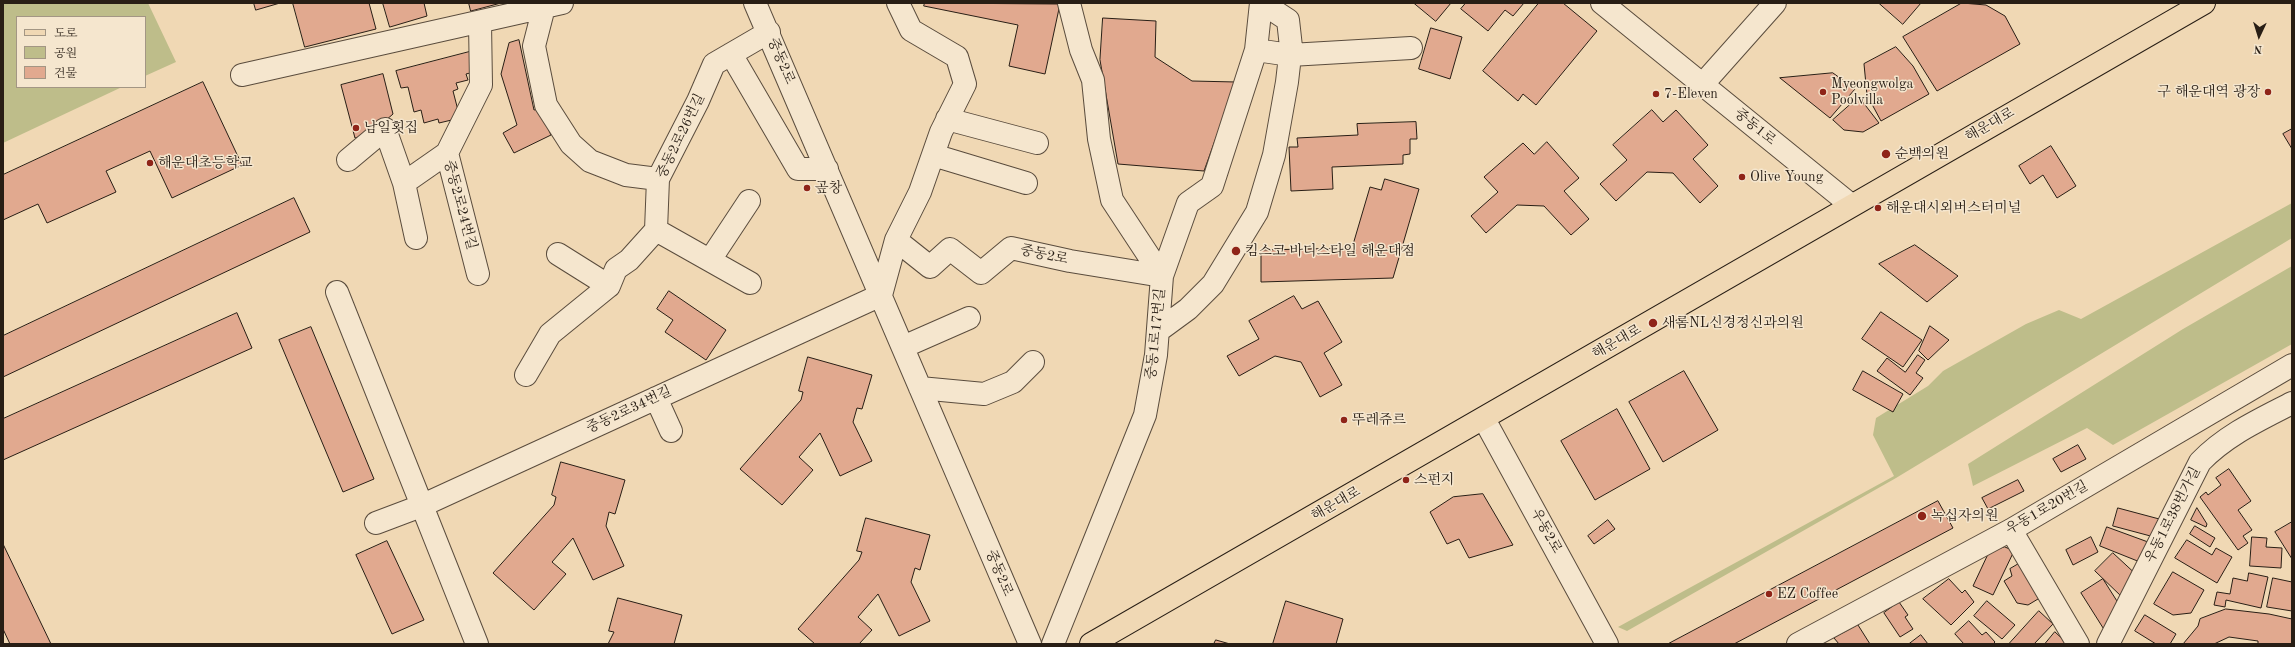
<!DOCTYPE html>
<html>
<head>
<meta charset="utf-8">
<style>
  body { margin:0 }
  #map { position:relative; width:2295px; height:647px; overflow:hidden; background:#f0d8b4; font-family:"Old Standard TT","Noto Serif KR",serif }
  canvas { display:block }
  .frame { position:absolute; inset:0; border:4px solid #281e15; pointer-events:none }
  .legend { position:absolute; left:16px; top:16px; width:130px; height:72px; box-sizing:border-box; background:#f5e6ce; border:1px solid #a39684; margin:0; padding:5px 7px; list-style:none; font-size:12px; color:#281e15 }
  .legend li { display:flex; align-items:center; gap:8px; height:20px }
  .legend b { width:20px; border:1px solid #a39684 }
  .north { position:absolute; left:2239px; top:16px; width:40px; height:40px; -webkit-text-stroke:3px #f5e6ce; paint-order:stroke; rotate:184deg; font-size:11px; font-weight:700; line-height:16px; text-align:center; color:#281e15 }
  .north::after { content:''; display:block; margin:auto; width:14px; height:18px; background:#281e15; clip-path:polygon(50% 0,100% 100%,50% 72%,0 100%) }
</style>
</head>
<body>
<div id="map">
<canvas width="2295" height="647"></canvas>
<div class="frame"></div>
<ul class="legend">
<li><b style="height:5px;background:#f0d8b4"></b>도로</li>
<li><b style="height:11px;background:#bebd8a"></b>공원</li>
<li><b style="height:11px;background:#e1a98f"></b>건물</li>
</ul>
<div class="north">N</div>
</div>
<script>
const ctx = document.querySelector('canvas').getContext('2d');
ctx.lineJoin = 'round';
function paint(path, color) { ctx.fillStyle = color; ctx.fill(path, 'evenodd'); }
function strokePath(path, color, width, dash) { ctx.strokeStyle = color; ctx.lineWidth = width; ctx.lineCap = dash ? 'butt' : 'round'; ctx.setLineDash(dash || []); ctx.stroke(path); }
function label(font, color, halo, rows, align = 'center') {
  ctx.font = font + ' "Old Standard TT","Noto Serif KR",serif'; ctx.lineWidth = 3; ctx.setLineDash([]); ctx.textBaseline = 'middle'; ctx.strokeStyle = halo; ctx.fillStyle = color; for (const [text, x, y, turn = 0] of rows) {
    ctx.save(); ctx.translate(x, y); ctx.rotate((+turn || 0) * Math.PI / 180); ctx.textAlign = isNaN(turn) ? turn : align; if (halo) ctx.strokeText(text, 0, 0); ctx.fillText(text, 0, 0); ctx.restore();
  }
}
paint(new Path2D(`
  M3,3h145l28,59 -31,14v-59h-128v70h105l-119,56z
  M2292,203v35l-396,240 -269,153 -9,-4 276,-151 -21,-41 3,-17 52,-32 15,-15 83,-47 33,-14 22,9z
  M2292,266v78l-179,101 -26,-17 -114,58 -5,-22 215,-135z`), '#bebd8a');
const building = new Path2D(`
  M254,3h26l-24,7z
  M293,3h76l7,26 -71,18z
  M383,3h41l3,13 -37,11z
  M469,3h32l-30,8z
  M925,3l135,1 -15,70 -36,-8 9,-41 -94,-19z
  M1414,3h37l-15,18z
  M1466,3h58l-11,13 -8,-6 -17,21 -27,-22z
  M1539,3h24l34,28 -61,74 -13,-11 -5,7 -35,-30z
  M1879,3h42l-18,21z
  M1962,3l24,2 19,11 15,28 -83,47 -34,-54z
  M1103,18l53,3 -1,36 37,24 44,1 -32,89 -86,-7 -18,-104z
  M1431,28l31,9 -12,42 -31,-10z
  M519,40l15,70 5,-1 12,26 -37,18 -11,-20 14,-8 -16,-51 8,-31z
  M1896,47l17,19 16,28 -48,27 -14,-26 -3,-31z
  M473,51l5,20 -12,3 2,6 -12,3 2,6 -5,2 7,27 -21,5 -1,-4 -14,4 -3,-13 -7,2 -6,-25 -7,1 -5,-17z
  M1833,73l22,16 -25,29 -50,-40z
  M383,74l10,40 -23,20 -15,4 -14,-53z
  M203,82l39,83 -70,33 -22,-47 -44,20 10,21 -69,31 -9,-19 -35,16v-45z
  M1859,97l20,26 -16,9 -19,-2 -11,-10z
  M1652,110l11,12 13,-12 32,35 -15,14 25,27 -18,17 -27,-30 -26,-1 -31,29 -16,-17 27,-24 -14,-15z
  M1416,122l1,17h-7v15l-7,1v9l-71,3 1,22 -42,2 -2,-44h9l-1,-9 61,-3 -1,-11z
  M2292,129v20l-9,-15z
  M1547,142l32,36 -15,13 25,28 -18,16 -27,-29 -27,-1 -31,28 -15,-17 27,-24 -14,-15 39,-34 11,11z
  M2051,146l25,40 -19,12 -14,-23 -13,9 -11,-18z
  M1385,179l34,10 -26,89 -132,4v-32l91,-2 18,-61 11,3z
  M294,198l16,34 -307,145v-41z
  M1915,245l43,31 -31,26 -48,-38z
  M669,291l57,39 -20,30 -41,-28 8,-12 -16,-11z
  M1294,296l8,13 16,-8 24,41 -18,11 18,32 -22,12 -19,-35 -26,-6 -36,20 -12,-20 32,-17 -10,-18z
  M1881,312l41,28 -19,27 -41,-28z
  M237,313l15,35 -249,112v-41z
  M1930,326l19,14 -21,20 -9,-9z
  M311,327l63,152 -31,13 -64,-152z
  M1918,355l7,5 -9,13 7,5 -13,17 -33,-24 10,-13 18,14z
  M808,357l64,18 -10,34 -5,-1 -4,14 19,39 -32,15 -20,-43 -21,24 14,13 -31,35 -42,-36 61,-69 2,-8 -4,-1z
  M1684,371l34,59 -55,32 -34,-60z
  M1863,371l40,23 -10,18 -40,-22z
  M1617,409l33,60 -55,31 -34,-59z
  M2078,445l8,14 -25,13 -8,-13z
  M561,462l64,18 -10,34 -6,-2 -3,14 18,40 -31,14 -20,-42 -21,24 14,12 -32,36 -41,-37 61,-68 2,-8 -4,-2z
  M2229,469l22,32 -13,9 14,20 -9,6 5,7 -10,7 -38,-53 6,-5 2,3 13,-10 -5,-7z
  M2018,480l6,11 -36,18 -6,-11z
  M1483,494l30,51 -44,13 -10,-19 -12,5 -17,-32 23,-15z
  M1938,501l15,27 -219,116h-66z
  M2118,508l45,12 -5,18 -45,-12z
  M2197,508l10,16 -1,3 -15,-7z
  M866,518l64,17 -10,35 -5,-2 -4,14 19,39 -31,15 -21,-42 -20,23 14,13 -13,14h-44l-17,-15 61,-69 3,-8 -5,-1z
  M1608,520l7,9 -21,15 -6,-8z
  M2292,522v37l-17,-27z
  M2195,526l20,12 -5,9 -20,-13z
  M2107,527l41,15 -8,20 -40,-16z
  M2091,537l7,15 -25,13 -7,-15z
  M2252,537l15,1 -1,9 16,1 -1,20 -31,-2z
  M2187,540l25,15 4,-7 16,9 -15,26 -42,-25z
  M387,541l37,79 -32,14 -36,-79z
  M3,544l48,100h-41l-7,-15z
  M2005,547l9,4 -21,44 -20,-9 16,-34z
  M2113,553l27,25 -18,19 -27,-26z
  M2022,562l21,34 -15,9 -11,-2 -13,-22 8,-5 -2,-7z
  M2173,572l31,18 -13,23 -18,2 -19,-11z
  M2249,573l19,4 -7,31 -35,-8 -1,7 -11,-2 3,-13 13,2 3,-16 14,3z
  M2273,578l19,4v29l-25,-4z
  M1949,579l13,14 3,-3 9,12 -23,23 -28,-26z
  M2103,579l19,30 -17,22 -24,-38z
  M618,598l64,17 -8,29h-66l6,-12 -5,-1z
  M1286,601l57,18 -7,25h-63z
  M1987,601l28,24 -13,14 -28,-23z
  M1899,602l9,13 -3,2 8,12 -13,8 -16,-24z
  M2226,609l43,5 23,5v25h-34v-3l-29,-4 -15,7h-31l15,-18 2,-7z
  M2039,611l14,13 -19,20h-25z
  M2145,615l31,19 -6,10h-14l-21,-13z
  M1969,621l13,14 4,-3 9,10 -2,2h-29l-9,-10z
  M1858,625l12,19h-31l-5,-6z
  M2055,632l13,12h-23z
  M1921,635l7,9h-19z
  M1216,640l14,4h-16z`);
paint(building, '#e1a98f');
strokePath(building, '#281e15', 1);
const minor = new Path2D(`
  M755,3l275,641
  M1602,3l249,202
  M544,7l-10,39 12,59 25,39 19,17 36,14 32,4
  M1256,50l34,5 121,-7
  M731,54l67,115h29
  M242,75l320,-72
  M1702,85l73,-82
  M947,119l90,24
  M933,155l93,28
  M348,160l37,-31 19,54 12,55
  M404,183l43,-30
  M656,230l94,53
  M896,240l24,-48 21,-60 24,-48 -8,-27 -46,-27 -13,-27
  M558,254l51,32
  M710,260l39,-59
  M478,274l-31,-121 34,-68 -1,-62
  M337,292l140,352
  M1158,331l30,-22 25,-25 44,-72 17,-57 13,-73 4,-35 -3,-27 -26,-17
  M903,347l66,-29
  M526,375l24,-41 59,-48 7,-17 13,-9 27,-30 2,-51 40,-78 16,-37 55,-32
  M920,388l64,6 29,-12 20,-20
  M656,398l15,33
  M1484,419l123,225
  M376,523l45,-17 460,-211 15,-55 34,27 20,-18 31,24 30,-25 59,13 92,15 26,-73 24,-17 44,-136 5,-47
  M2011,530l67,114
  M1053,644l92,-229 11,-60 6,-79 -50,-76 -13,-61 -6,-59 -12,-30 -12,-47
  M1798,644l213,-114 281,-165
  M2108,644l92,-182c26,-27 59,-42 92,-59`);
const major = new Path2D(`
  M1091,644l1113,-641`);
strokePath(minor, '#5a4c3d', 24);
strokePath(major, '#281e15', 24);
strokePath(minor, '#f5e6ce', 22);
strokePath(major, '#f0d8b4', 22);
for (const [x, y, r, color] of [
  [1823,92,4,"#8f2418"],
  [2268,92,4,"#8f2418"],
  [1656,94,4,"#8f2418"],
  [356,128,4,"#8f2418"],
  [1886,154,5,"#8f2418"],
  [150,163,4,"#8f2418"],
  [1742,177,4,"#8f2418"],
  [807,188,4,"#8f2418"],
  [1878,208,4,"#8f2418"],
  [1236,251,5,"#8f2418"],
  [1653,323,5,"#8f2418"],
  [1344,420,4,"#8f2418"],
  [1406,480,4,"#8f2418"],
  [1922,516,5,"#8f2418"],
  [1769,594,4,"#8f2418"]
]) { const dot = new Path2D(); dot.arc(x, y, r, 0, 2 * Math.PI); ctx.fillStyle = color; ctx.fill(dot); strokePath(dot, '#f5e6ce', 1.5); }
label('14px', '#281e15', '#f5e6ce', [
  ["중동2로",781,61,67],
  ["해운대로",1990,125,-30],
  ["중동1로",1755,127,39],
  ["중동2로26번길",681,136,-64],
  ["중동2로24번길",460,205,75],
  ["중동2로",1044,255,12],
  ["중동1로17번길",1156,334,-84],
  ["해운대로",1617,342,-30],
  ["중동2로34번길",629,410,-25],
  ["해운대로",1336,504,-30],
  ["우동1로20번길",2047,508,-30],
  ["우동1로38번가길",2173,515,-63],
  ["우동2로",1546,531,61],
  ["중동2로",999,573,67]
]);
label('14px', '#281e15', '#f5e6ce', [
  ["Myeongwolga",1831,84],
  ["Poolvilla",1831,100],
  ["구 해운대역 광장",2260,92,"right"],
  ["7-Eleven",1664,94],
  ["남일횟집",364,128],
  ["순백의원",1895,154],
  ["해운대초등학교",158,163],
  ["Olive Young",1750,177],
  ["곺창",815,188],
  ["해운대시외버스터미널",1886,208],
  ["킴스코 바디스타일 해운대점",1245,251],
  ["새롬NL신경정신과의원",1662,323],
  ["뚜레쥬르",1352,420],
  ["스펀지",1414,480],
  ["녹십자의원",1931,516],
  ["EZ Coffee",1777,594]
], 'left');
</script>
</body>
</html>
